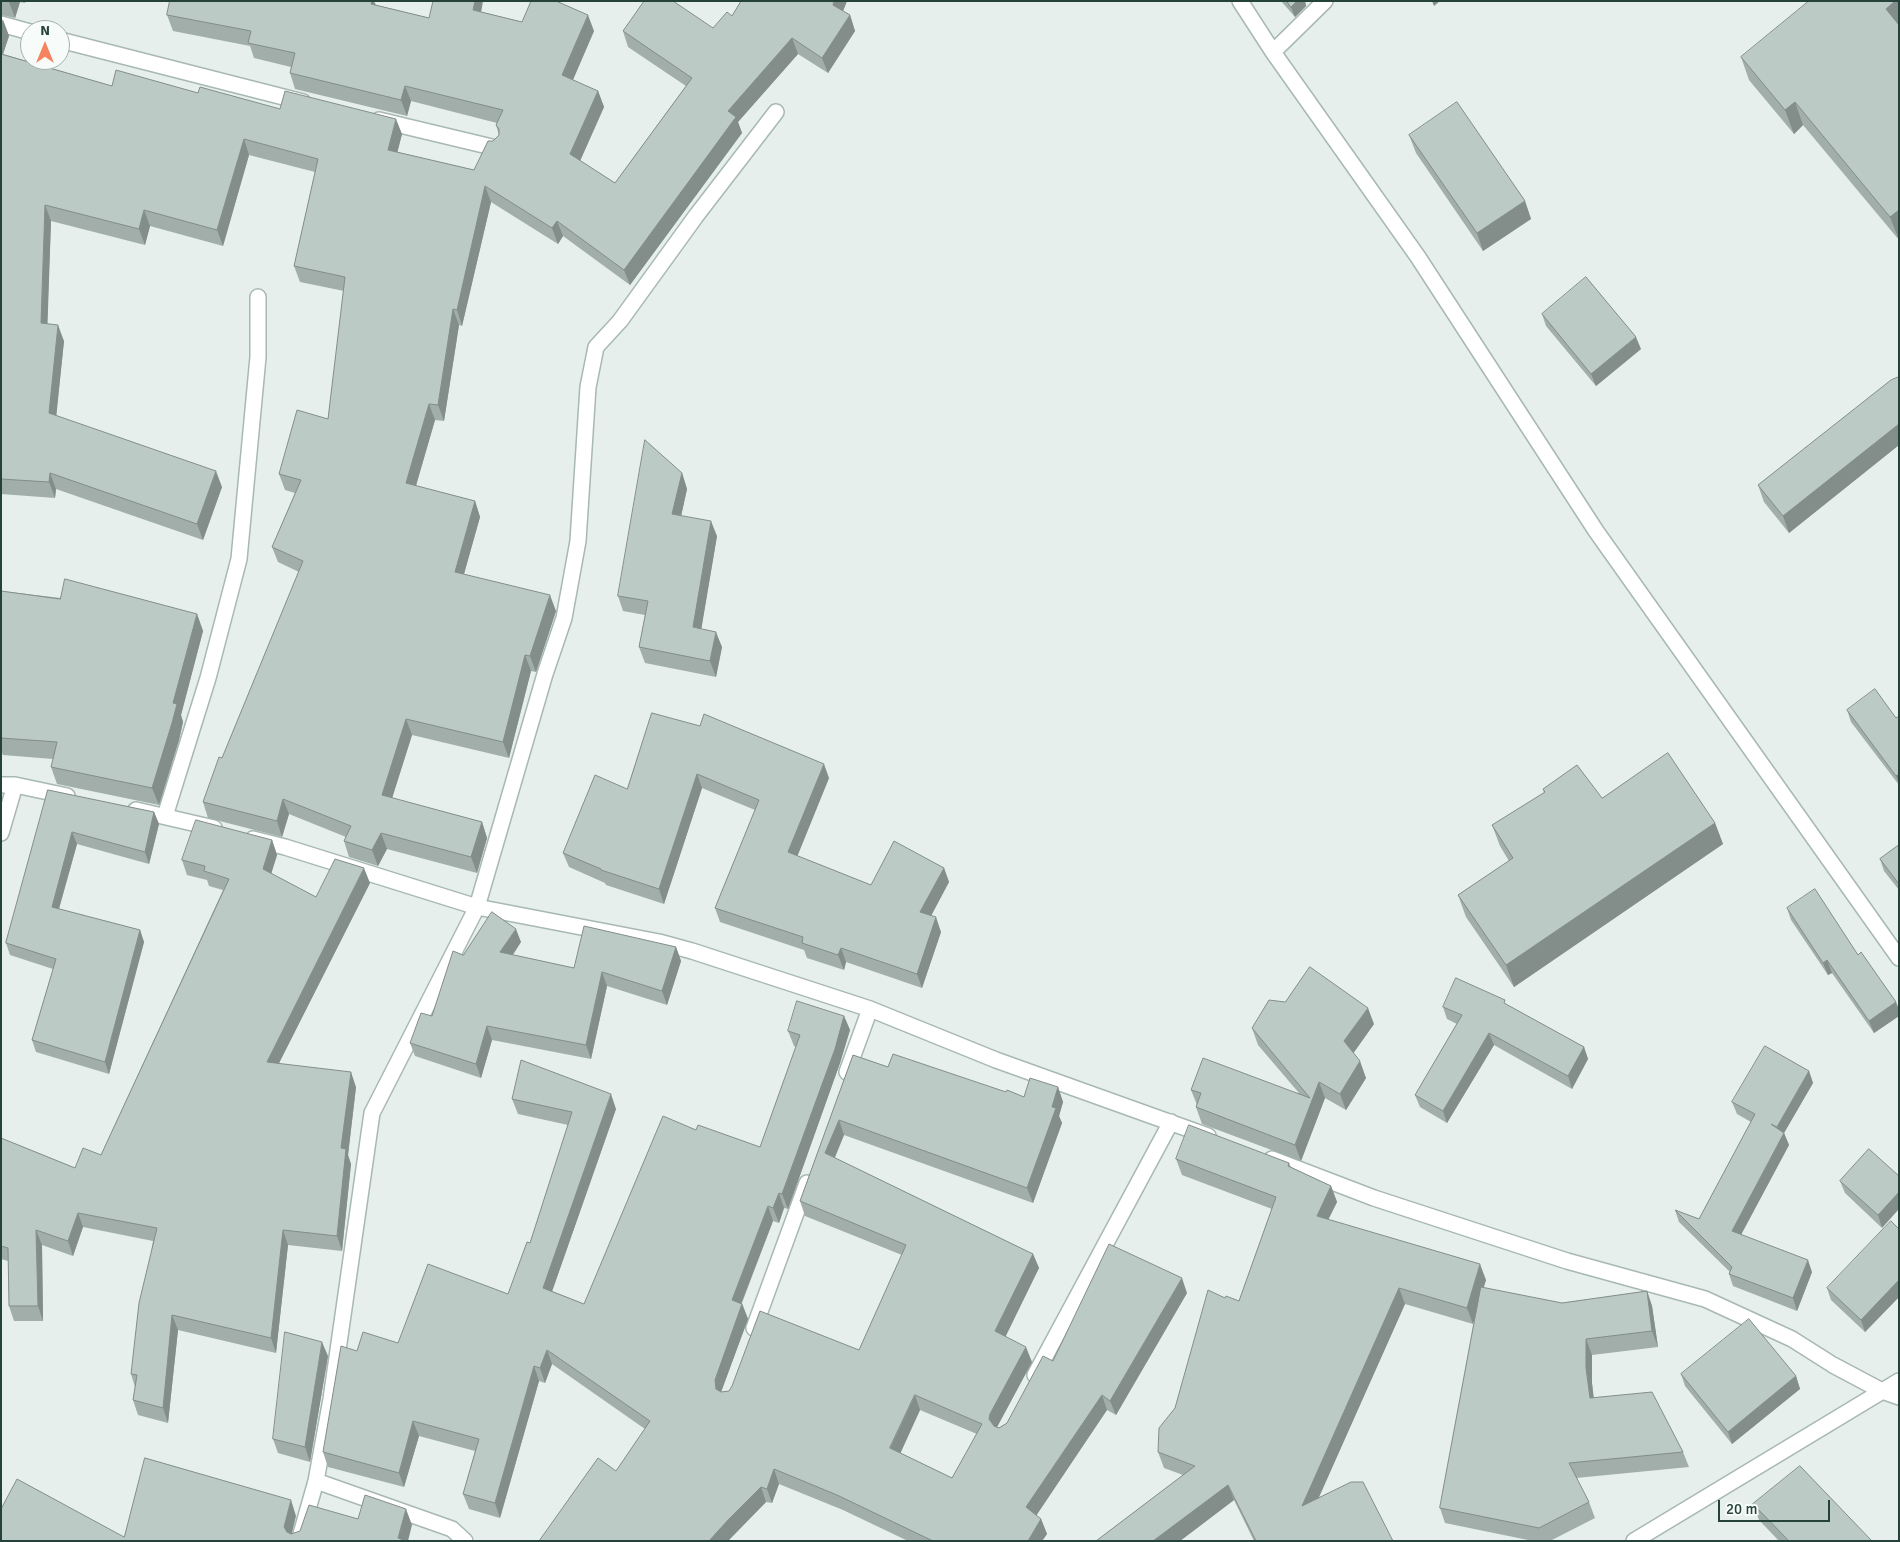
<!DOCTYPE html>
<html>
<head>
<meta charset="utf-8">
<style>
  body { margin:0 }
  #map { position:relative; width:1900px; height:1542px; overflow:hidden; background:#e6efeb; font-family:Signika,sans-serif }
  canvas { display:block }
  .frame { position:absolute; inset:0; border:2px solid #24423a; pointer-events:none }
  .north { position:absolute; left:20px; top:20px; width:50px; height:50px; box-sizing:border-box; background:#f7fbf9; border:1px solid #a3b1ad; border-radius:50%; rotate:0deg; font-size:14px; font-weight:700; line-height:20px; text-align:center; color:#24423a }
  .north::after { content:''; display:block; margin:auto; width:18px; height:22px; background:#f4845f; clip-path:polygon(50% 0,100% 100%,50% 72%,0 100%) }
  .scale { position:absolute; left:1718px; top:1500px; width:112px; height:22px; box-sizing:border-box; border:2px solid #24423a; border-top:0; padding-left:6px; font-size:15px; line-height:18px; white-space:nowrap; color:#24423a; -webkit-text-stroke:4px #f7fbf9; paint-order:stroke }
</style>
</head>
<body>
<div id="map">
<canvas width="1900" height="1542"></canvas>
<div class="frame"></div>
<div class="north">N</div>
<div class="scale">20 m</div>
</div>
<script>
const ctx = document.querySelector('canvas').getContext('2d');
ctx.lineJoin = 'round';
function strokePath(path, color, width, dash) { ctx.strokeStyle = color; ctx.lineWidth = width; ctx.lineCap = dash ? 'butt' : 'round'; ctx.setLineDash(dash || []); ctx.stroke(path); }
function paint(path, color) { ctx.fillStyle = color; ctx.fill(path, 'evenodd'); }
const street = new Path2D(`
  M1240,1l33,51 145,205 178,274 303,427
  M1,24l29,8
  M60,40l243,62
  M1273,52l52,-51
  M379,120l117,28
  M1,785h14l52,11
  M136,810l78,18
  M165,816l43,-138 31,-119 19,-202v-60
  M1,833l14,-48
  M253,839l32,8 192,60 182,35 33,9 178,58 126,51 212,76
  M847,1072l23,-63
  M1272,1159l102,39 193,63 138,38 87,40 41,26 49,26 17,6
  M754,1328l53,-145
  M1035,1375l136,-253
  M316,1481l136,48 13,12
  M299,1541l17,-60 15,-82 41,-286 105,-206 68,-233 19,-56 14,-77 10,-154 8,-40 24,-26 76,-105 80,-104
  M1634,1541l265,-160`);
strokePath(street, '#a8b8b2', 18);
strokePath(street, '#fff', 15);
paint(new Path2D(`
  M1,1h25l-1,2 -5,-1 -5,16 -14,-3z
  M170,1h204l2,4 53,13 52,-6 41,10 72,9 -21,49 25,11 6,16 -24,54 35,22 71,-97 -58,-39 -5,-16 90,-3 19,-12 9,-15h106l-4,10 7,4 5,16 -27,42 -30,-19 -60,68 4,11 -112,152 -67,-49 -5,8 -67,-42 -29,124 -3,-1 -15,96 -9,-1 -19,66 59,15 5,16 -16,57 92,37 -20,61 -5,-1 -22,87 -97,-23 -20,63 90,24 5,16 -10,35 -90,-24 -9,17 -29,-9 -5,-16 2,-4 -57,-23 -7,23 -74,-19 -5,-16 19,-44 77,-186 -21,-10 -6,-15 23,-54 -10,-3 -6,-16 49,-55 16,-128 -44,-9 -6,-16 21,-94 -66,-17 -26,91 -73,-20 -5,19 -94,-24 -4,103 17,17 -8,74 166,72 -19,53 -147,-51 -1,9 -54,-4v-475l2,1 6,16 -6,18 109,32 86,7 204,41 -5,18 77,18 19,-29 6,-6 -3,-10 1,-2 -86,-22 -4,15 -112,-27 -5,-16 1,-6 -37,-9 -4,-12 -77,-15 -6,-16z
  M1281,1h24l1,5 -11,11z
  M1899,1v239l-96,-115 -9,9 -45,-54 -8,-23z
  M1409,135l116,66 6,18 -48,32 -67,-98z
  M1542,314l99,35 -45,37 -50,-60z
  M1899,377v68l-110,88 -25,-31 -6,-17z
  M682,473l5,16 -6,27 36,20 -16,93 21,18 -6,30 -71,-14 -6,-16 6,-32 -22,-4 -5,-15z
  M1,591l196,23 6,17 -22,84 2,7 -4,18 -20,65 -102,-21 -6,-17 2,-8 -50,-4 -2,-4z
  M1847,710l49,8 3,-2v69l-48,-63z
  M652,713l177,65 -32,78 74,29 73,-17 5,14 -18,34 10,16 -19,56 -76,-26 -2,8 -37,-12 -3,-8 -84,-28 -5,-14 40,-98 -53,-22 -38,116 -58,-19 -1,-2 -36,-16 -6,-14 64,-64z
  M1543,789l59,9 113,25 8,21 -209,143 -48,-70 -8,-22 51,-34 -9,-15 -8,-21 52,-32z
  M48,790l106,22 5,12 -10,40 -72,-20 -18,65 81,21 4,12 -35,132 -73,-22 -4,-12 21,-71 -43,-14 -4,-12z
  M272,840l5,15 -6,19 45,23 54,-14 -91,180 77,24 -8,68 3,9 -9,87 -54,-6 -12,108 -98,-23 -10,93 -30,-8 -5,-15 2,-13 -4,-13 22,-133 -70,-14 -10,29 -31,-11 1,76h-29l-5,-15 -1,-45 -7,-2v-121l74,30 26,-13 122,-265 -14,-4 -2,-6 -20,-5 -5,-15z
  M1899,845v45l-15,-19 -4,-12z
  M1787,908l71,47 38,47 3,8v6l-25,17 -42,-60 -4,2 -37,-55z
  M521,942l-8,13 61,13 102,-21 5,14 -14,44 -60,-19 -16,73 -99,-19 -11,38 -66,-22 -5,-13 22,-27 31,-61z
  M1507,1005l77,42 4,12 -16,30 -78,-44 -47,78 -27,-16 -5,-12 42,-71 -10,-5 -4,-12z
  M844,1016l6,14 -10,33 -52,146 -4,-1 -5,15 -6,-2 -31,82 6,16 -27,73 8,-1 130,-41 43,-95 -97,-39 -5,-15 53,-146 35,12 136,30 34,-10 5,15 -4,14 3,7 -29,80 -189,-68 -9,23 198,96 6,14 -34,68 27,26 -35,65 2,1 8,-5 46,-62 134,-68 -71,122 -9,-5 -71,105 5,4 6,15 -5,7h-134l-65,-31 -64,-26 -7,19 -6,-1 -38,39h-189l77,-70 29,-42 -93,-65 -7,19 -6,-2 -39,137 -31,-9 -6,-15 12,-43 -56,-15 -15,51 -76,-20 -5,-15 34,-101 41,-8 110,-49 22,-51 38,-118 -50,-11 -6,-15 104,10 -64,182 32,13 112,-174 64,17 36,-100 -2,-1 -6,-15zM920,1410l57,24 -25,44 -52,-25z
  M1374,1024l-21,29 13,25 -20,32 -21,-12 -24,63 -99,-37 -6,-17 1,-2 -6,-15 108,3 -41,-48 -6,-17z
  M1809,1071l4,12 -29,50 5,12 -48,90 71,37 -15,39 -64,-25 -4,-12 1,-2 -51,-50 -4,-12 24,9 52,-97 -14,-8 -5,-12z
  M1869,1149l13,79 -37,-35 -5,-12z
  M1176,1159l113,4 2,4 40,19 6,16 -9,18 158,60 -3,8 79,15 85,-12 5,15 6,41 -66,8v28l2,15 89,54 6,15 -113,11 13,24 6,16 -45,23h-17l-88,-18 -5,-15 36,-196 -3,12 -68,-20 -87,194 75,43h-139l-20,-41 -54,41h-84l87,-66 -19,-7 -6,-16 17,-44 50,-110 14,3 33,-92 -90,-34z
  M1899,1229v68l-34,35 -34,-32 -4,-12z
  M328,1356l-18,106 -32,-9 -5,-14z
  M1681,1374l115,2 4,13 -68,55 -47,-58z
  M1753,1504l119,37h-93l-20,-21z`), '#a1aea9');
paint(new Path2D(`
  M9,1l11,1 -5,16 -6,-16z
  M372,1h2l4,12 -7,-9z
  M475,1h8l-4,24 -6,-15z
  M834,1h13l-8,20 -6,-16z
  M1297,1h8l1,5 -11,11 -4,-10z
  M1432,1h8l-6,5z
  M1895,1h4v28l-13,-20z
  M588,15l6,16 -26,60 -6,-16z
  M850,15l5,16 -27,42 -6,-15z
  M3,20l6,16 -8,24v-34z
  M792,38l6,16 -60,68 4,11 -112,152 -6,-15 104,-159z
  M405,86l6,15 -4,15 -6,-16z
  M598,91l6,16 -28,63 -6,-16z
  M1795,102l8,23 -9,9 -9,-24z
  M396,119l6,15 -8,32 -6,-16z
  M244,139l5,16 -26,91 -6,-16z
  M485,186l6,16 -29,124 -5,-16z
  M1525,201l6,18 -48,32 -6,-18z
  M45,205l6,16 -4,118 -6,-16z
  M144,210l6,16 -5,19 -6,-16z
  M1899,210v30l-9,-23z
  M557,221l6,15 -5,8 -6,-16z
  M453,309l6,16 -15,96 -6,-16z
  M58,325l6,16 -9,88 -6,-16z
  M1636,337l5,12 -45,37 -5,-12z
  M429,404l6,16 -23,79 -6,-16z
  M1899,424v21l-110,88 -6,-17z
  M216,471l6,16 -19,53 -6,-16z
  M50,473l6,16 -1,9 -6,-16z
  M682,473l5,16 -9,41 -6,-16z
  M475,501l5,16 -20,71 -5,-16z
  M711,521l6,15 -18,107 -6,-16z
  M550,595l6,16 -20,61 -6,-16z
  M197,614l6,17 -22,84 2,7 -4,18 -20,65 -7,-17 21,-85z
  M716,632l6,15 -6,30 -6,-16z
  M525,655l6,16 -22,87 -6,-16z
  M406,719l6,16 -24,76 -6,-16z
  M824,764l5,14 -36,89 -5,-15z
  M697,774l5,14 -38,116 -5,-15z
  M1899,774v9l-3,-7z
  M283,799l6,15 -7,23 -5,-16z
  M154,812l5,12 -10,40 -4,-12z
  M482,822l5,16 -10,35 -6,-16z
  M1715,823l8,21 -209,143 -8,-22z
  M72,832l5,12 -21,75 -4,-12z
  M381,833l6,16 -9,17 -6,-16z
  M272,840l5,15 -9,29 -5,-15z
  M364,868l6,15 -98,194 -5,-15z
  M944,868l5,14 -24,45 -5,-15z
  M936,917l5,15 -19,56 -5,-14z
  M516,929l5,13 -16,24 -5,-14z
  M140,930l4,12 -35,132 -4,-12z
  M676,947l5,14 -14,44 -5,-14z
  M841,948l5,14 -2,8 -6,-15z
  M1827,960l5,13 -4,2 -5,-12z
  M602,972l5,14 -16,73 -5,-14z
  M1896,1002l3,8v6l-25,17 -5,-12z
  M1368,1008l6,16 -24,34 -6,-17z
  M844,1016l6,14 -10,33 -52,146 -6,-15z
  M487,1026l5,14 -11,38 -5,-14z
  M1489,1033l5,12 -47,78 -4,-12z
  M1584,1047l4,12 -16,30 -4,-13z
  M1360,1061l6,17 -20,32 -6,-16z
  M1809,1071l4,12 -29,50 5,12 -53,99 -4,-13 49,-92 -4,-12z
  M351,1072l5,15 -8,68 3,9 -9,87 -5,-15 4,-88z
  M1319,1082l6,16 -24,63 -6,-16z
  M1058,1087l5,15 -4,14 3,7 -29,80 -6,-15 25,-81z
  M611,1094l5,15 -68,194 -5,-15z
  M839,1120l5,15 -14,33 -5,-15z
  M1331,1186l6,16 -15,30 -5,-16z
  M1899,1192v17l-17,19 -4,-13z
  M779,1193l5,15 -5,15 -6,-15z
  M768,1206l5,15 -36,93 -5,-14z
  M78,1213l5,14 -10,29 -5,-15z
  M36,1230l6,15 1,76 -5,-15z
  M283,1230l5,15 -12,108 -5,-15z
  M1033,1254l6,14 -38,78 -6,-15z
  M1808,1260l4,12 -15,39 -4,-13z
  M1480,1264l6,16 -13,44 -6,-16z
  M1182,1278l5,15 -71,122 -6,-14z
  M1899,1280v17l-34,35 -4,-12z
  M1399,1288l6,16 -97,218 -6,-16z
  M1647,1291l5,15 6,41 -6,-16z
  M742,1304l6,15 -28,76 -4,-6 -1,-9z
  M172,1315l6,15 -10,93 -5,-15z
  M1586,1339l6,16v28l3,31 -5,-16 -4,-30z
  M322,1342l6,14 -18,106 -5,-15z
  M1026,1347l6,15 -36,67 -7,-10 1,-5z
  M547,1350l5,14 -7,19 -5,-15z
  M534,1366l5,15 -39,137 -5,-15z
  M1796,1376l4,13 -68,55 -4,-12z
  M915,1395l5,15 -24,53 -6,-15z
  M1102,1395l5,15 -75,112 -6,-15z
  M413,1421l6,15 -15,51 -5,-14z
  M774,1469l5,15 -7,19 -5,-14z
  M1228,1485l6,15 -54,41h-27z
  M761,1487l5,15 -38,39h-19l19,-21z
  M291,1500l5,16 -6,25 -6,-14z
  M406,1509l6,16 -4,16h-9l-1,-3z
  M1041,1519l6,15 -5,7h-14z`), '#838d89');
const building = new Path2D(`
  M170,1h202l-1,3 58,14 4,-17h42l-2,9 49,12 9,-21h25l32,14 -26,60 36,16 -28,63 45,29 77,-105 -69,-47 21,-30h29l40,27 14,-16 5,4 9,-15h93l-1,4 17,10 -28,43 -30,-20 -64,73 8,6 -112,153 -67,-49 -5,7 -67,-42 -28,124 -4,-1 -15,96 -9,-1 -23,79 69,18 -20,71 95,23 -20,61 -5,-1 -22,87 -97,-23 -24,76 100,27 -11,35 -90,-24 -9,17 -28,-9 7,-15 -68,-27 -6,22 -74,-19 16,-45 3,1 81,-197 -31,-14 29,-67 -22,-6 18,-64 31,9 17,-142 -51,-11 24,-107 -74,-20 -27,91 -73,-20 -5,19 -94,-24 -4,118 17,2 -9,88 167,58 -19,53 -147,-51 -1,9 -48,-3v-425l111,32 4,-16 82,23 2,-6 80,22 5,-18 111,28 -8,31 86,20 14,-29h5l6,-6v-6l-3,-4 7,-15 -98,-24 -4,14 -111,-27 5,-20 -47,-10 3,-12 -84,-16z
  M1287,1h10l-6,6z
  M1809,1h86l-9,8 13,16v185l-9,7 -95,-115 -10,8 -44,-53z
  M1457,102l68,99 -48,32 -68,-98z
  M1586,277l50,60 -45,37 -49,-60z
  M1899,377v47l-116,92 -25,-31 133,-105z
  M645,440l37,33 -10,41 39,7 -18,106 23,5 -6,29 -71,-14 9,-46 -30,-5z
  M65,579l132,35 -24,89 4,1 -5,19 -20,65 -101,-21 6,-25 -56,-4v-147l59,8z
  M1875,689l21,29 3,-2v58l-3,2 -49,-66z
  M652,713l48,13 4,-12 120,50 -36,88 83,33 23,-44 50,27 -24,44 16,5 -19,57 -76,-26 -3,7 -36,-12 1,-6 -88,-29 44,-108 -62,-26 -38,115 -58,-19v-1l-38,-16 32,-78 32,14z
  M1668,753l47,70 -209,142 -48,-70 55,-37 -21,-33 53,-33 -2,-3 34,-24 25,33z
  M48,790l106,22 -9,40 -73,-20 -20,75 88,23 -35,132 -73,-22 24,-81 -50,-16z
  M196,820l76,20 -9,29 53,28 19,-38 29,9 -97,194 84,10 -10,76 5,1 -9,87 -54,-6 -12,108 -99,-23 -9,93 -30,-8 4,-25 -6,-1 8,-71 18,-75 -79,-15 -10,28 -32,-11 2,76h-29l-1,-58 -7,-2v-108l74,30 8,-20 18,7 128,-276 -25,-8 1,-5 -23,-6z
  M1899,845v39l-19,-25z
  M1815,889l43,66 3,-3 35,50 -27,19 -42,-61 -4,3 -36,-55z
  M492,912l24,17 -16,23 74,16 10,-42 92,21 -14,44 -60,-19 -16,73 -99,-19 -11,38 -66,-21 11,-30 11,3 21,-65 10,4z
  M1310,967l58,41 -24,33 16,20 -20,33 -21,-12 -24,63 -99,-38 5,-14 -10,-3 12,-32 107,40 -58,-70 17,-28 16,2z
  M1456,978l49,22 -1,3 80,44 -16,29 -79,-43 -46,78 -28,-16 47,-80 -19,-8z
  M797,1001l47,15 -9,33 -53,145 -3,-1 -6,15 -5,-2 -36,94 10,4 -27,76 1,9 5,3 8,-1 3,-5 28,-75 99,39 47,-105 -106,-44 53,-146 35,12 5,-13 113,38 1,-2 17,7 6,-19 28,9 -6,20 4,1 -29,80 -188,-68 -14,33 208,101 -38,77 31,16 -36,67 -1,5 5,7 5,2 8,-5 36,-67 10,5 56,-117 73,34 -72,123 -8,-6 -76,112 15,12 -13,22h-95l-96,-46 -63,-26 -7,20 -6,-2 -33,33 -19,21h-170l59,-83 18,13 34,-50 -103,-71 -7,18 -6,-2 -39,137 -32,-9 16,-55 -66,-18 -14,52 -76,-21 18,-106 16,5 6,-19 35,11 30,-79 80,30 19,-52 3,1 42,-131 -60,-13 9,-39 90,34 -68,194 41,16 79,-188 33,14 2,-5 62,22 40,-112 -12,-4zM915,1395l67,29 -30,54 -62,-30z
  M1765,1046l44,25 -32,56 -6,-3 13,9 -52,98 76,29 -15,38 -64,-24 3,-7 -57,-57 24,9 56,-105 -23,-12z
  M1189,1125l100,38 -1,3 43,20 -14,30 163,48 -13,44 -68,-20 -97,218 49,-24h12l30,59h-137l-28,-56 -75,56h-57l99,-75 -37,-14 1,-24 16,-20 33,-118 17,8 1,-2 13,5 37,-104 -100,-38z
  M1869,1149l30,27v16l-21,23 -38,-34z
  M1891,1221l8,8v51l-38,40 -34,-32z
  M1481,1287l81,16 85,-12 5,40 -66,8v29l4,30 62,-6 31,60 -114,11 20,39 -50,26 -99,-20z
  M1749,1319l47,57 -68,56 -47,-58z
  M285,1332l37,10 -17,105 -32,-8z
  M145,1458l146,42 -7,27 3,5 4,2 9,-3 9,-26 49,14 7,-24 41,14 -8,29 8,3h-405v-32l16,-30 107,58z
  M1800,1466l72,75h-83l-36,-37z`);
paint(building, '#bbcac4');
strokePath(building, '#838d89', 1);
</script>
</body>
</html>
